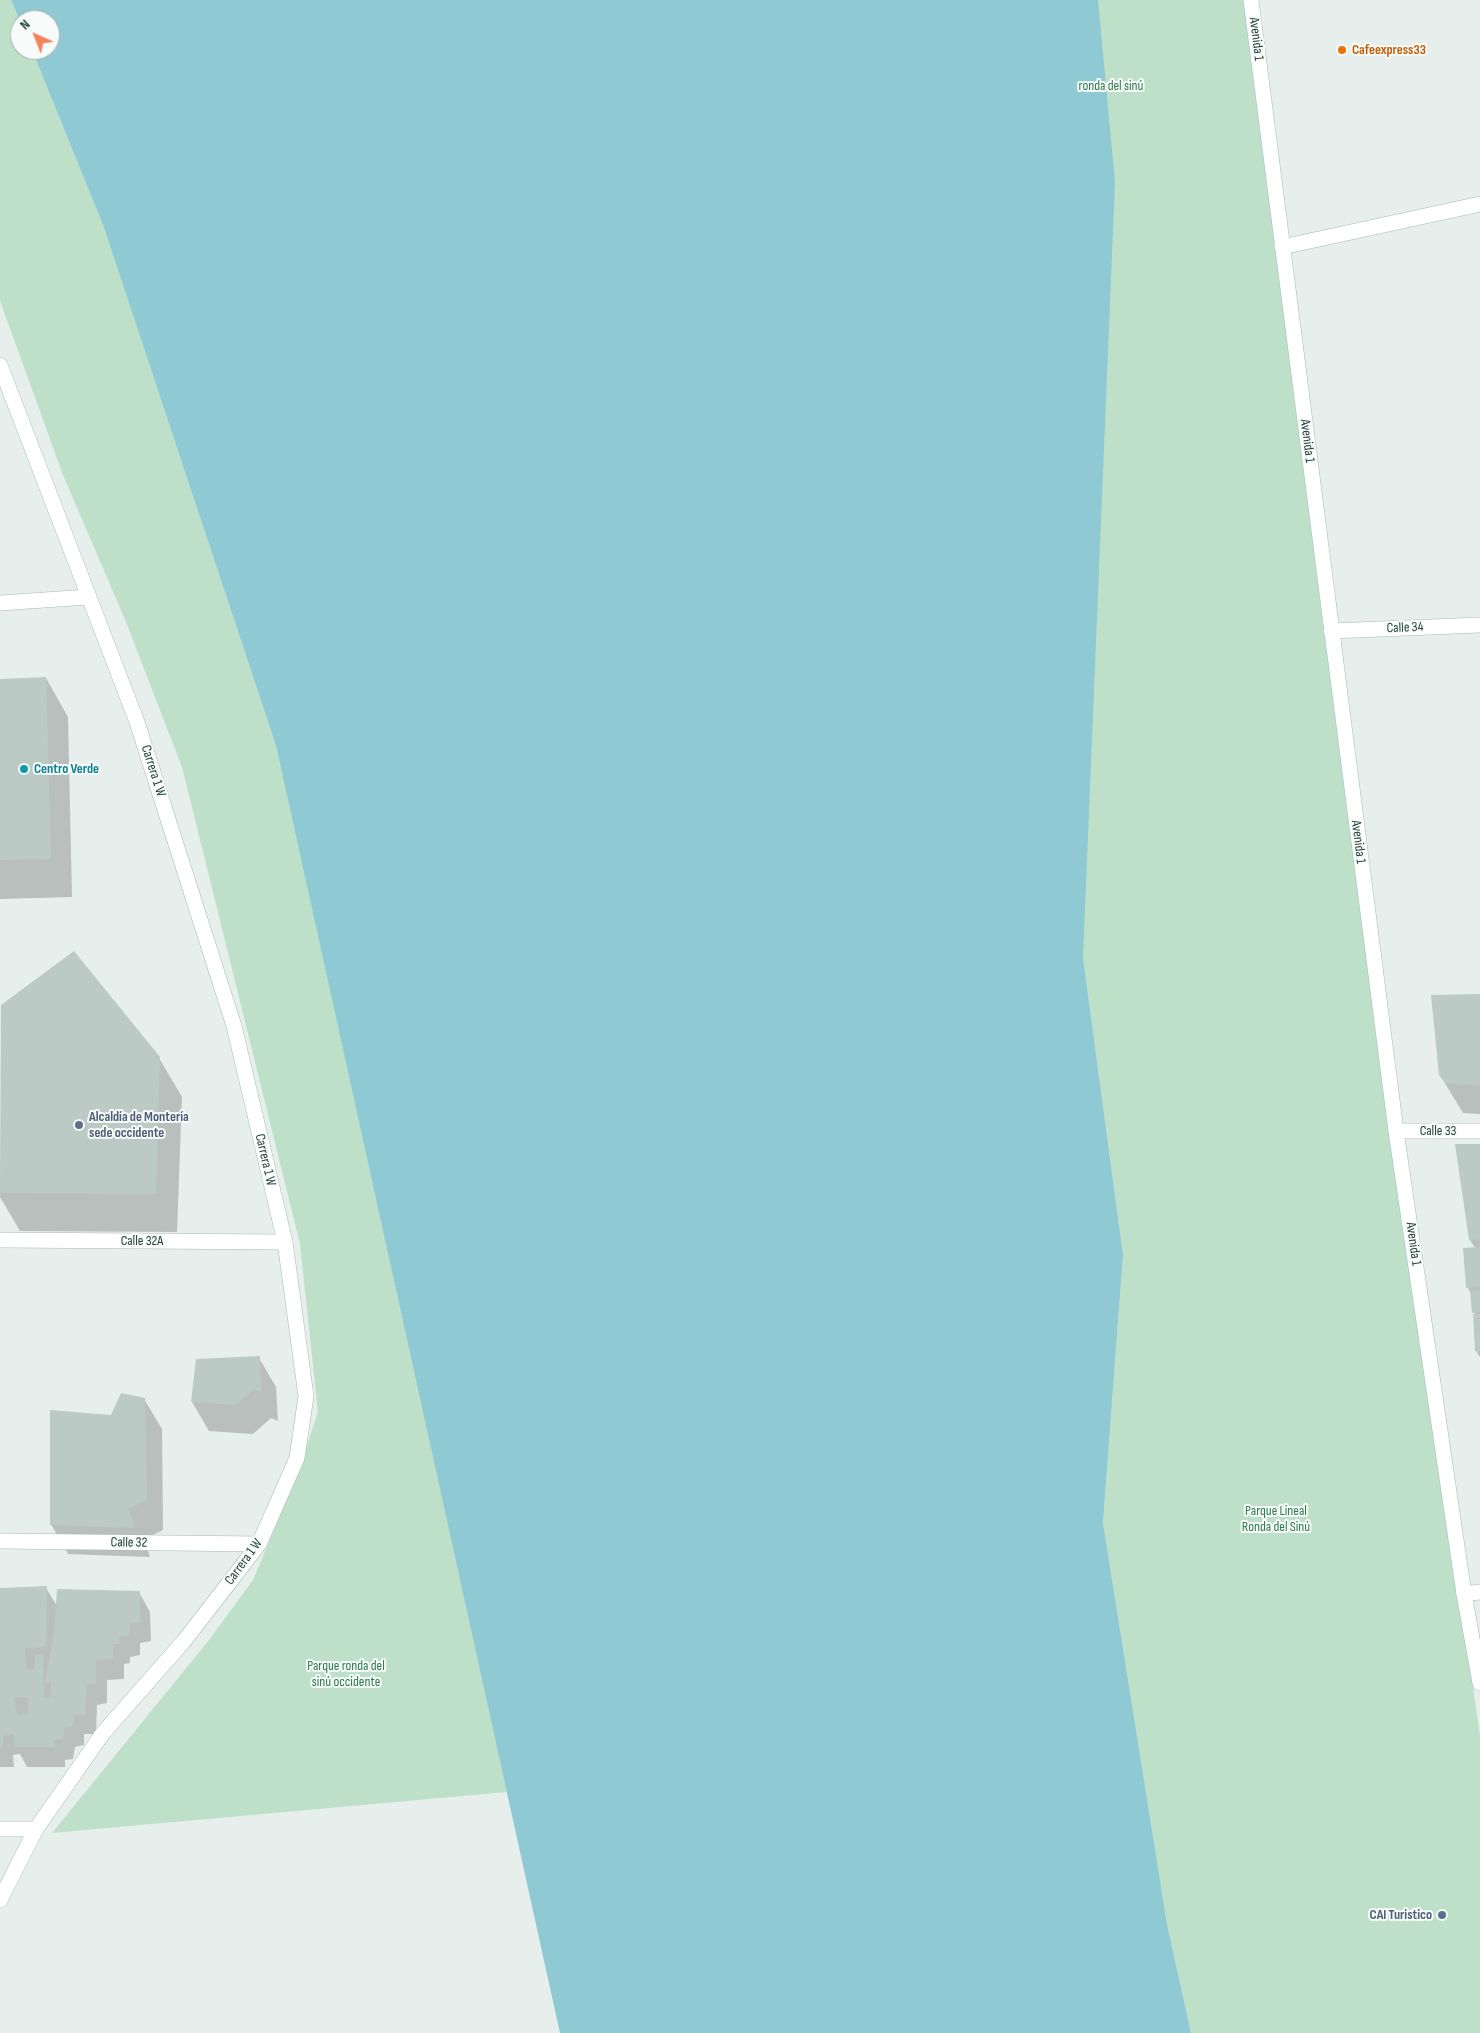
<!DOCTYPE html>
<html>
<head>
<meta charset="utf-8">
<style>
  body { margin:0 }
  #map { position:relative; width:1480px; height:2033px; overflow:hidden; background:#e6efeb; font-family:"Sofia Sans Condensed",sans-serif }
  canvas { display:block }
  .north { position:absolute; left:10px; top:10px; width:50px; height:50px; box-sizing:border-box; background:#f7fbf9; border:1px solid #a3b1ad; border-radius:50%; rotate:316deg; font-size:14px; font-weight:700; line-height:20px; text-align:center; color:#24423a }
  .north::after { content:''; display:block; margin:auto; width:18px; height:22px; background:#f4845f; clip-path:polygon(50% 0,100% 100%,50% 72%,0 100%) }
</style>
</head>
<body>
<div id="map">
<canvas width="1480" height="2033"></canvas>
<div class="north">N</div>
</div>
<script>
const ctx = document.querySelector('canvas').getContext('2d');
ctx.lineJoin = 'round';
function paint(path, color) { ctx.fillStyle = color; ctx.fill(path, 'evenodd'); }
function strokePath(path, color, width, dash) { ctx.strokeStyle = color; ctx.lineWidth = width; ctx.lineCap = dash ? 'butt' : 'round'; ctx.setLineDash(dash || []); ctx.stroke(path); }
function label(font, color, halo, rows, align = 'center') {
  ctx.font = font + ' "Sofia Sans Condensed",sans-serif'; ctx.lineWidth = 4; ctx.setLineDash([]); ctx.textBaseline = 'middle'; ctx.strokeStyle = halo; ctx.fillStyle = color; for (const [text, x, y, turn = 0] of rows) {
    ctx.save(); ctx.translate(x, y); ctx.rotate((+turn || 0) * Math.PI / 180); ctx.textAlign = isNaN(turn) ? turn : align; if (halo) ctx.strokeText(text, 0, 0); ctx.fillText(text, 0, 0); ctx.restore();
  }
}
paint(new Path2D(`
  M0,0h11l9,21v29h12l71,175 173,521 231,1046 -455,41 157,-193 44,-60 43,-102 22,-66 -18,-168 -118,-477 -58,-150 -61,-142 -63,-174z
  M1049,0h197l78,632 156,1104v297h-289l-24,-109 -64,-401 20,-268 -40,-298z`), '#bfe0c8');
paint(new Path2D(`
  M11,0h1087l17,182 -32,775 40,298 -20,268 64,401 24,109h-631l-284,-1287 -173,-521 -71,-175h18v-30l-30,1z`), '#8ec9d4');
paint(new Path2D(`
  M46,678l22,39 4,180 -72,2v-219z
  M1480,996v118l-17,-1 -23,-38z
  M3,1006l156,52 23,39 -5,135 -157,-1 -20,-34z
  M1480,1145v212l-4,-6 -1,-36 -3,-19 -4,-8 -3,-39 10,-1 -5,-8z
  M259,1358l17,29 2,34 -7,-3 -18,16 -44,-3 -17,-29z
  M144,1399l18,30 1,101 -19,9 6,18 -82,-3 -17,-30 61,-107z
  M46,1588l11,18 82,-14 11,20 1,29 -11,2v12l-10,2v6l-6,1v15l-17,1v23l-10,2 -1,29h-12v11l-9,2 -2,12 -8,1v7h-38l-7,-13 -7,1 1,12h-14v-177z`), '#0003');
paint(new Path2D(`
  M46,677l5,182 -51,1v-181z
  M74,951l86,106 -4,137 -156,-1 1,-188z
  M1480,994v92l-35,-3 -6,-8 -8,-80z
  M1455,1144h25v95l-11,1z
  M1480,1247v40l-14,1 -3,-40z
  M1480,1290v22l-8,1 -2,-22z
  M1473,1314h7v37h-5z
  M260,1356l1,36 -7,-3 -18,16 -45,-3 5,-43z
  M121,1393l24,5 2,102 -19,9 7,19 -85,-3v-115l61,5z
  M47,1586l-1,61 -21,1 1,21 8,1 1,-15 8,-1 1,44h6l1,-16 -6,1 9,-49 3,-45 83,2v31l-10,1 -1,12 -10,2 1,7h-7v15l-17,1v23l-9,2 -2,30h-11l-1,11 -9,2 -1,11 -9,1 1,7h-40l-1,-13 -11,2v12l-3,-1v-159zM14,1697l14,1v16l-11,1z`), '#bbcac4');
const lane = new Path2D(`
  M1282,247l198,-43`);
const street = new Path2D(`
  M0,603l88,-6
  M1331,631l149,-6
  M1396,1131h84
  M0,1240l285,2
  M0,1541l259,3
  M1464,1594l16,-2
  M0,1829h36`);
const secondary = new Path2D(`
  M1251,0l145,1131 68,463 16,89
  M0,365l137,357 97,304 51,216 21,154 -9,62 -38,86 -75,97 -81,92 -67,96 -36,71`);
strokePath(lane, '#a8b8b2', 16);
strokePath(street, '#a8b8b2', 16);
strokePath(secondary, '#a4bbb3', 16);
strokePath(lane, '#fff', 15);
strokePath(street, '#fff', 15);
strokePath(secondary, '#fff', 15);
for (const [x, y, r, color] of [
  [1342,50,5,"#e8710a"],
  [24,769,5,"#0f9aa8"],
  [79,1125,5,"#5c6f8a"],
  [1442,1915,5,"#5c6f8a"]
]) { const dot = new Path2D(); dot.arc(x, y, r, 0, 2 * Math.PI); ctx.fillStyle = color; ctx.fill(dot); strokePath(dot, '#f7fbf9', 2); }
label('14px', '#24423a', '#f7fbf9', [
  ["Avenida 1",1256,39,83],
  ["Avenida 1",1307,441,83],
  ["Calle 34",1405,628,-2],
  ["Carrera 1 W",153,771,72],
  ["Avenida 1",1358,842,83],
  ["Calle 33",1438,1131],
  ["Carrera 1 W",265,1160,77],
  ["Calle 32A",142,1241],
  ["Avenida 1",1413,1244,82],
  ["Calle 32",129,1543,1],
  ["Carrera 1 W",244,1562,-54]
]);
label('bold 14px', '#c56008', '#f7fbf9', [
  ["Cafeexpress33",1352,50]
], 'left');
label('14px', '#2d7a4b', '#f7fbf9', [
  ["ronda del sinú",1111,86],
  ["Parque Lineal",1276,1511],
  ["Ronda del Sinú",1276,1527],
  ["Parque ronda del",346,1666],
  ["sinú occidente",346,1682]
]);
label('bold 14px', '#0d838f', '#f7fbf9', [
  ["Centro Verde",34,769]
], 'left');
label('bold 14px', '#4e5e75', '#f7fbf9', [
  ["Alcaldía de Montería",89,1117],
  ["sede occidente",89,1133],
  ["CAI Turistico",1432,1915,"right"]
], 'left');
</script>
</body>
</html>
